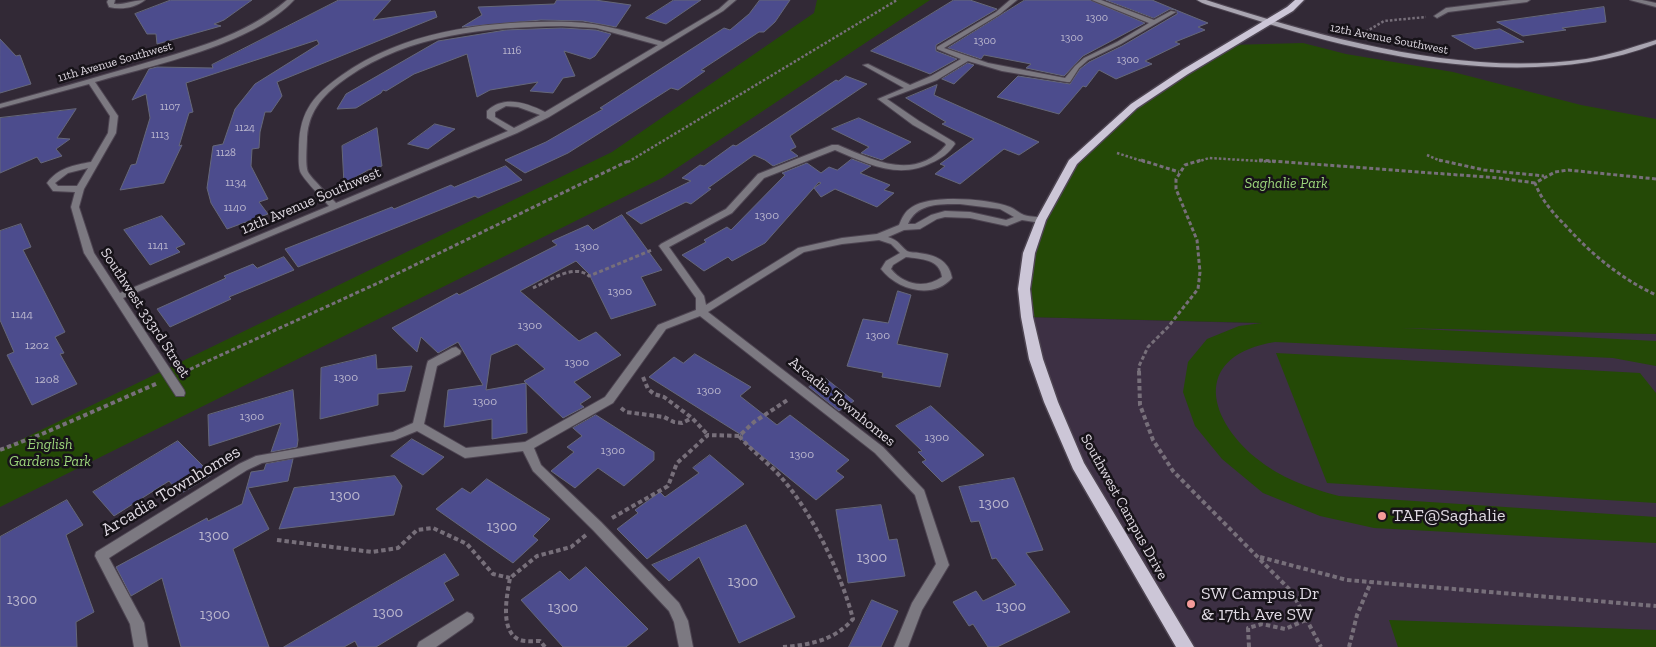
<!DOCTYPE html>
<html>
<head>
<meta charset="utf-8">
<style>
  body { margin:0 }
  canvas { display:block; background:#322936 }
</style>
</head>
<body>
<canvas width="1656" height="647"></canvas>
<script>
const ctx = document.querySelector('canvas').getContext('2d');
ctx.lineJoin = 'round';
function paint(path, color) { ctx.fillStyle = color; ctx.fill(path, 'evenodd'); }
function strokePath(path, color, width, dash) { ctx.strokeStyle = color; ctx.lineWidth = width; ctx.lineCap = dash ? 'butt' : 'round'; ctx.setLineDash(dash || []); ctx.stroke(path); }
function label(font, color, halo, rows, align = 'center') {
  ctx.font = font + ' "Zilla Slab",serif'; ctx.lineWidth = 5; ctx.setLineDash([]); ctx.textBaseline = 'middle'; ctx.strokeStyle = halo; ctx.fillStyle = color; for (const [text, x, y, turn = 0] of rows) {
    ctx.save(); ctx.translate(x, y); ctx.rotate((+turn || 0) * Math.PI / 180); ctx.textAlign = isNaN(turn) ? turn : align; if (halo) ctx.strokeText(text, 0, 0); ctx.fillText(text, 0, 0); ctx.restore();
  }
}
paint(new Path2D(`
  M1027,317l629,17v313h-471l-107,-182z`), '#3d3044');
paint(new Path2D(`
  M817,0h113l-268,178 -662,329v-57l612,-298 202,-139z
  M1303,43l43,11 107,18 128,33 75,14v215l-255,-6 255,13v25l-43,-8 -338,-16c-80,13 -71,73 -19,116 24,20 53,30 83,38l317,21v26l-282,-15 -54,-12 -57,-23 -41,-34 -27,-33 -12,-34 5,-30 19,-23 32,-13 23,-3 -235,-6 2,-64 44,-91 61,-56 96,-61z
  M1276,353l364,20 16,20v110l-329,-20z
  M1389,620l267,10v17h-258z`), '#244906');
const building = new Path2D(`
  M171,0h81l-28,20 -10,4 7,2 -64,18 -1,-10h-9l-12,-20z
  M339,0h52l-18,20 62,-9 2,6 -160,65 5,14 -11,16h-6l-5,20 -1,16 -7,1 -1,17 17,33 -9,3 9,12 -41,15 -16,-26 -4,-15 6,-42 10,-2 12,-35 20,-25 64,-40 -2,-4 -131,43 7,29 -4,1 -10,33 3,-1 -18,38 -44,7 11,-25 5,-1 14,-46 -4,-24 -14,6 17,-31 8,-2 56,1 -1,-3z
  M557,0h38l36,5 -15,22 -33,-6 -42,-1 -79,7 20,-12 -4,-8 76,-3z
  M674,0h27l-35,24 -20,-6z
  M760,0h30l-15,22 -11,10h-5l-58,38 4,1 -27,19 -7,-2 -103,65 -43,20 -20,-13 41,-18 57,-33 -3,-1 124,-80 6,2 19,-16z
  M954,0h16l27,9 -61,36v6l21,8 -27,15 -59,-23z
  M1025,0h65l55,23 -62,33 -19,20 -38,-8 5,-4 -47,-9 -3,4 -33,-11z
  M1106,0h46l24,10 -6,-1 -16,9z
  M1604,7l2,15 -44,6 4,2 -43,6 -26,-14z
  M1176,10l32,13 -10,4 7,3 -30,12 5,2 -35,17 7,3 -36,15 -17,-9 -13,17 -3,-1 -24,28 -62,-17 21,-21 52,8 10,-15 9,-7 33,-16 55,-32z
  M562,28l34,2 15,4 -16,22 -5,3 -26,-8 11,25 -12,2 -10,15 -23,-2 8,-9 -48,8 -13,7 -10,-43 -53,20 -28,17 -3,-1 -2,3 -25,15 -19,1 9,-15 92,-53 68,-11z
  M1500,29l24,13 -49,7 -23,-13z
  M0,39l16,17 4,-1 11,29 -31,9z
  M968,63l6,2 -20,19 -12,-5z
  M846,76l21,8 -77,52 6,11 -6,3 8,6 -25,10 -8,-6 -11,-5 -46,33 3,1 -20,15 -5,-2 -45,22 -15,-11 65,-32 -9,-3 18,-13 4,1 29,-21 3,1 100,-66 2,1z
  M937,85l-3,10 105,47 -20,13 -15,-6 -44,35 -25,-10 10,-8 -5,-2 34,-25 -32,-15 4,-2 -40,-24z
  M76,109l-19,29 13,1 -14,10 6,7 -21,7 -4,-6 -37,16v-55z
  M859,118l52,24 -29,18 -21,-7 8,-6 -37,-18z
  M435,124l20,5 -27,20 -20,-5z
  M377,128l5,38 -14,4 -24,14 -2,-38z
  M852,159l19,7 -11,7 30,12 -6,5 10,3 -17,14 -42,-18 -14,8 -7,-9 7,-5 -2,-1 -54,61 -33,18 -4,-4 -24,14 -22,-16 24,-13 -2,-2 23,-13 4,3 54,-55 -3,-2 25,-10 14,10 8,-6 8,3z
  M506,166l16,14 -44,18 -3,-2 -177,71 -13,-18 107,-42 2,2 57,-24 3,2z
  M622,215l40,55 -21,7 15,28 -45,14 -22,-45 -13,-13 -56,30 59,50 17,-9 25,23 -47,27 17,15 -11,7 4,3 -21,11 -39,-37 21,-12 -28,-25 -26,11 -5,35 40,-7 1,50 -35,6v-20l-48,8 4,-37 35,-5 -25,-43 -20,11 -17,-16 -4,15 -25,-24 65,-35 2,2 98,-50 -5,-4 36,-16 5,5z
  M162,216l23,28 -9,4 4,4 -30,13 -26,-35z
  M21,224l10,23 -8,3 42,82 -10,5 9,16 -4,1 17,30 -45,21 -25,-50 7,-3 -14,-32v-89z
  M284,257l10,13 -65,27 2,2 -61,28 -13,-18 69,-31 -2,-2 29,-12 4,4z
  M898,291l13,4 -14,49 51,10 -8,33 -58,-10 1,-4 -36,-7 16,-47 25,4z
  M695,354l56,33 -11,9 37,29 13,-10 59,45 -13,11 8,6 -28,23 -76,-62 3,-2 -94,-59 25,-20 9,6z
  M376,355l1,14 35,-3 -7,25 -27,3v11l-58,14 1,-51z
  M824,377l30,24 -15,10 -30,-24z
  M293,390l5,50 -1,7 -26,5 10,-29 -72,23 -1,-31z
  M931,406l53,49 -42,27 -20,-20 4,-2 -8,-8 4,-1 -26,-25z
  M596,415l58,37v8l-30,26 -26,-18 -23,20 -24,-17 23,-19 -7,-5 15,-11 -9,-8z
  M412,439l32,18 -21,18 -32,-19z
  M178,441l34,34 -32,19 -11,-13 -55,35 -21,-24z
  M710,455l34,29 -97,75 -30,-30 21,-16 -3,-3 25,-18 5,5 34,-24 -6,-5z
  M293,459l-5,22 -40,7 21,41 -36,20 36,98h-88l-19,-69 -31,18 -15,-29 91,-49 1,3 34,-17 9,-32 13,-2 2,-6z
  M395,476l7,10 -8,29 -115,14 15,-41z
  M1014,478l29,72 -17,3 44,59 -73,35h-9l-15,-23 -4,2 -16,-24 23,-11 7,10 33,-16 -20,-27 -4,1 -13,-38 -8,1 -12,-35z
  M487,479l63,40 -17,17 5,4 -25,23 -77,-54 26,-21 8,5z
  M67,500l16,25 -17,10 28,77 -18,10 1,25h-77v-110z
  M881,505l8,35 8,-1 8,37 -57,7 -12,-73z
  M746,525l49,92 -56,26 -40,-86 -30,24 -17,-16z
  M445,554l14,21 -15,8 10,17 -78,47h-18l-3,-6 -11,6h-60z
  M586,567l62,62 -22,18h-63l-42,-47 39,-29 9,9z
  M872,600l26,11 -17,36h-32z`);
paint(building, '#4c4c8d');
strokePath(building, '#656779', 1);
const lane = new Path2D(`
  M1010,0h7l-17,14 -56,34 44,15 77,15 10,-12 9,-8 33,-16 32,-19 -57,-23h9l53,20 17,-9 5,1 -55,32 -33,16 -9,8 -9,14h-3l-65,-11 -34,-10 -31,19 -50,19 32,22 35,21 1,2c-6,9 -14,15 -24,19 -33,17 -65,0 -96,-13l-71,28 -32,35 -63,34 35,49 2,9 92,-57 44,-10 35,-4 22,-9c3,-7 6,-14 13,-18 20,-13 77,-8 98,0 5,2 9,6 14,8 7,3 15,0 21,5l-4,3 -19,-3 -15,6 -37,-8 -25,-1 -8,2 -17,10 -16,1 -16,7c12,4 11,8 19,14 3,2 9,1 12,2 16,2 30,7 33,25 -19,22 -55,12 -71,-9l5,-8 14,-8 -9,-9 -12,-4 -37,4 -38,8 -96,60 175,135 41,43 25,75 -27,45 -14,37h-14l18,-44 24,-39 -21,-69 -40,-42 -175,-137 -34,13 -53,74 -79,45 7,17 60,57 78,81 9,18 5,26h-14l-5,-25 -5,-11 -76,-81 -60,-59 -10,-20 -58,7 -48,-27 -22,9 -133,23 -15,7 -138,88 35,65 4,24h-14l-4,-23 -35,-68 1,-4 143,-88 17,-8 137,-24 20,-9 14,-59 1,-3 24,-13 4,-1 5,4 -1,3 -23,12 -13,58 42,24 59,-6 80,-45 53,-72 38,-15v-12l-37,-52 2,-2 65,-35 32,-35 74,-29h6c36,15 76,37 108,0l-1,-2 -32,-18 -35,-26 26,-11 -41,-23 5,-1 42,21 21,-9 30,-17 -24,-10v-2l59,-35zM960,204l40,5 14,8 -8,3 -36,-8 -25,-1 -14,4 -16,9h-7c9,-21 32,-20 52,-20zM906,257c15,2 34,2 36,20 -17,12 -38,8 -51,-8l2,-4z
  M467,612l5,2 2,4 -2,4 -36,25h-19l2,-5z`);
const street = new Path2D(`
  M108,0h7l-1,4c11,1 20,-4 31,-4 -10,8 -24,10 -36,7l-2,-5z
  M287,0h7c-42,45 -140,65 -199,82l23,34 -2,17 -32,56 -5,18 15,46 26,40 209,-87c-6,-7 -27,-28 -29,-35 -2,-7 -1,-18 -1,-26 1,-35 16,-51 43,-70 65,-46 151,-55 229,-53 32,1 61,11 92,20l56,-33 10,-9h7l-13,11 -174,106 -32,16 -394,165 61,92 1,3 -1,3h-8l-92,-143 -13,-46 4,-15 -22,-1 -6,-8c11,-15 27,-18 44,-21l17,-29 2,-17 -21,-32 -89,24v-4c45,-12 90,-25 135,-38 54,-16 109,-29 152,-66zM562,26l34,2 62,17 -113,67c-18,-9 -41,-17 -58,-1v7l21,13 -172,72c-6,-7 -25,-25 -28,-31 -3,-7 -1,-27 -1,-35 2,-28 18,-44 41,-60 62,-43 140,-50 214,-51zM506,106l12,1 22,8 -26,13 -19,-11v-5zM88,168l-11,18h-19l-3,-3 13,-10z
  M1512,0h18l-3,2 -79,10 -11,6 -3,-2 12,-8z
  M1630,0h12l14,3v4z`);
const secondary = new Path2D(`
  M1197,0h9c119,38 255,77 380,59 25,-4 47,-12 70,-19v4c-118,46 -270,16 -387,-20 -17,-5 -34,-11 -51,-16 -7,-2 -15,-4 -21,-8z`);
const primary = new Path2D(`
  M1295,0h9l-11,11 -105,63 -51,34 -60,56 -31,56 -11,33 -5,36 3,28 10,42 15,43 26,61 110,184h-18l-103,-178 -29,-67 -15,-43 -8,-42 -3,-28 5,-36 13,-33 33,-60 62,-56 51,-34 105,-63z`);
strokePath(lane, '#4e4552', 2);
strokePath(street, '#4e4552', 2);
strokePath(secondary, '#4e4552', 2);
strokePath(primary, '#4e4552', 3);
strokePath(new Path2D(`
  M1362,34l22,-13 42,-4
  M1117,153l28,9
  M1427,155l16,7
  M628,162l269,-162
  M1197,162l12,-4 67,4`), '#776f7a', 2.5, [2.5, 2]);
strokePath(new Path2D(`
  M1141,160l38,12
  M1259,160l240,18 36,5
  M1439,160l45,10 60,6
  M1656,179l-88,-9 -13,2 -20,11c6,16 17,29 29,41 27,30 56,54 92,71
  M533,288c16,-7 41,-25 56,-12l63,-26
  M184,372l194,-89 252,-123
  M1139,372v-6l9,-19 20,-20 30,-38 2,-17 -3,-32 -21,-51v-10l9,-14 16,-5`), '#776f7a', 3, [4, 2.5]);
strokePath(new Path2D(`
  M1139,371l1,34 13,35 20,31 119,121 29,55
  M182,373l4,-2
  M643,377l5,12 6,5 10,3 28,21 16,17
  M621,408l5,4 38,5 10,5 8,1 10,-5
  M739,436c13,15 28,26 41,40 32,36 61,97 73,143 -18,21 -43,26 -70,28
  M0,450l42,-16 116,-51
  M612,518l56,-32 9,-23 31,-28 31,1 15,-14 35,-23
  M277,540l95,12 26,-4 19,-18 16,-2 34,16 26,30 17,4
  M1260,557l87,23 309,26
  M545,647l-5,-6c-6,0 -14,1 -20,-1 -21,-8 -13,-45 -10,-62l27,-22 34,-9 15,-12
  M1249,647l-1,-19 14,-4 23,5 23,-10
  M1349,647l8,-32 14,-33`), '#776f7a', 4, [4.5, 3]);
paint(lane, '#7c7981');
paint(street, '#7c7981');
paint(secondary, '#a9a5b1');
paint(primary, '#ccc6d7');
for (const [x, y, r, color] of [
  [1382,516,5,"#f59b9a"],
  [1191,604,5,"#f59b9a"]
]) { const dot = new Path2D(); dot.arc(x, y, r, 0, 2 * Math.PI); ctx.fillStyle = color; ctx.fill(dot); strokePath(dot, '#171319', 2); }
label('11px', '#bab6cd', null, [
  ["1300",1097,18],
  ["1300",1072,38],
  ["1300",985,41],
  ["1116",512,51],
  ["1300",1128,60],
  ["1107",170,107],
  ["1124",245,128],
  ["1113",160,135],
  ["1128",226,153]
]);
label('12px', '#dfd9e2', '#171319', [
  ["12th Avenue Southwest",1389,39,11],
  ["11th Avenue Southwest",115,62,-16]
]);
label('12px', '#bab6cd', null, [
  ["1134",236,183],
  ["1140",235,208],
  ["1300",767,216],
  ["1141",158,246],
  ["1300",587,247],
  ["1300",620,292],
  ["1144",22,315],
  ["1300",530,326],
  ["1300",878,336],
  ["1202",37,346],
  ["1300",577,363],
  ["1300",346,378],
  ["1208",47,380],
  ["1300",709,391],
  ["1300",485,402],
  ["1300",252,417],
  ["1300",937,438],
  ["1300",613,451],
  ["1300",802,455]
]);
label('italic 15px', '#9bd47a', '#171319', [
  ["Saghalie Park",1286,184],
  ["English",50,445],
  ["Gardens Park",50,462]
]);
label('15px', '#dfd9e2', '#171319', [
  ["12th Avenue Southwest",311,201,-23],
  ["Southwest 333rd Street",145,313,57],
  ["Arcadia Townhomes",842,402,39],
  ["Southwest Campus Drive",1124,507,61]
]);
label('15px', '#bab6cd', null, [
  ["1300",345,496],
  ["1300",994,504],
  ["1300",502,527],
  ["1300",214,536],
  ["1300",872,558],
  ["1300",743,582],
  ["1300",22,600],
  ["1300",1011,607],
  ["1300",563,608],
  ["1300",388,613],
  ["1300",215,615]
]);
label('18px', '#dfd9e2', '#171319', [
  ["Arcadia Townhomes",171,491,-31]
]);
label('18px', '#dfd9e2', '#171319', [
  ["TAF@Saghalie",1392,516],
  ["SW Campus Dr",1201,594],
  ["& 17th Ave SW",1201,615]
], 'left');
</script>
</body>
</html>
